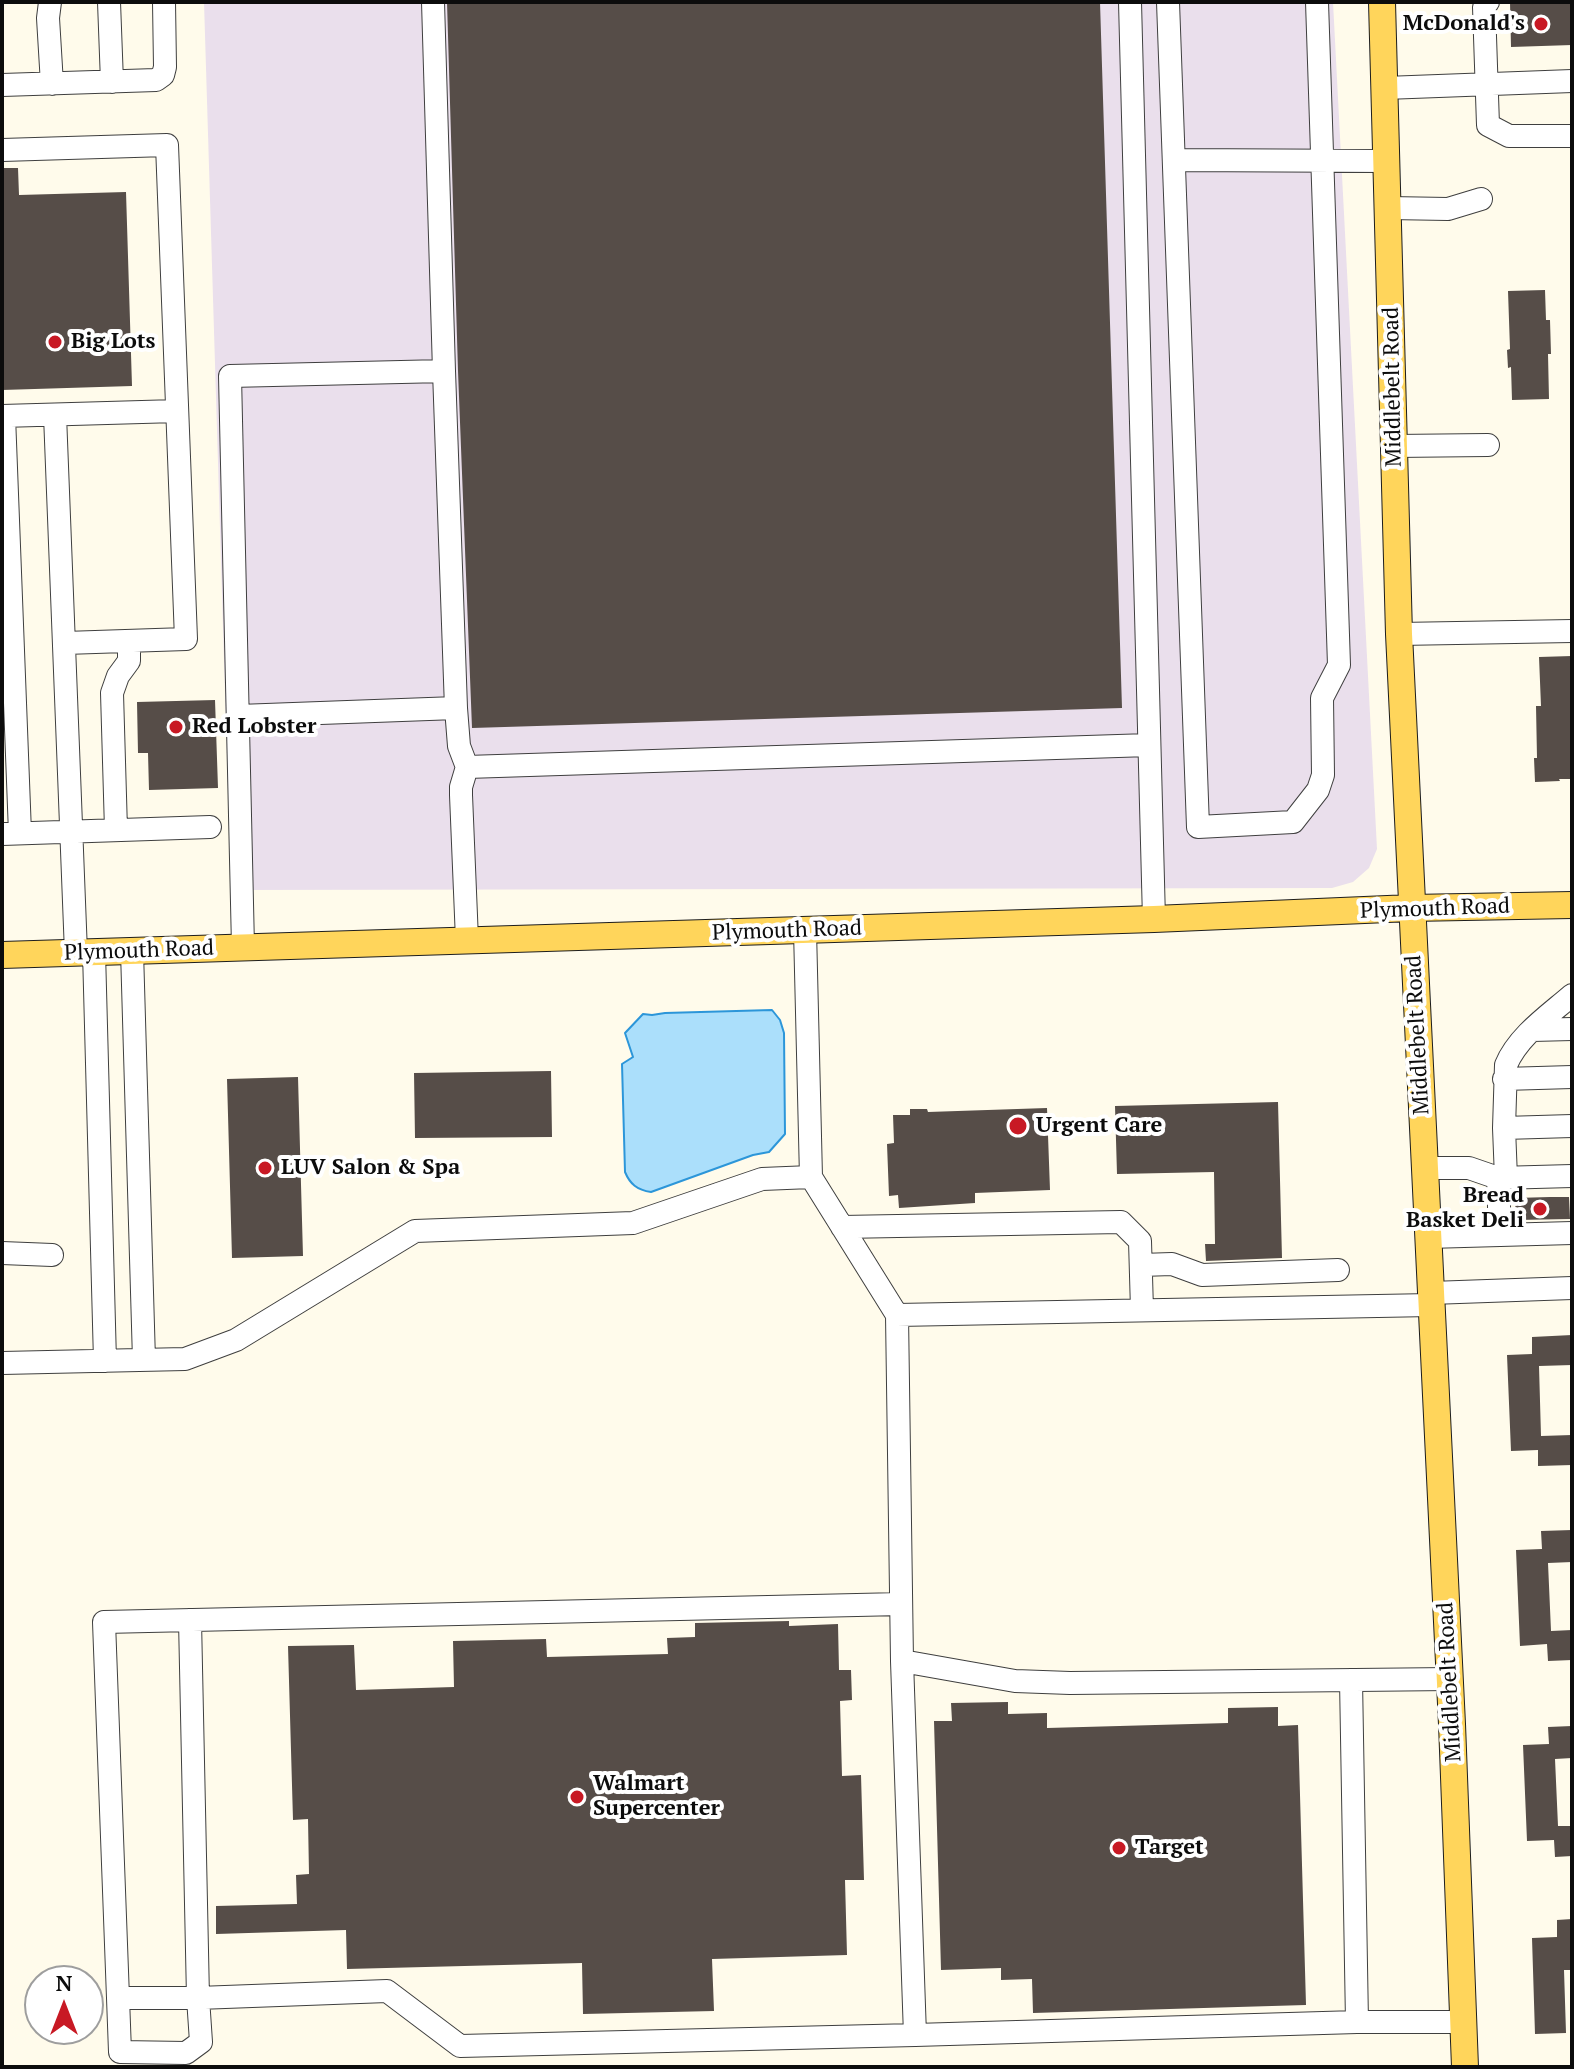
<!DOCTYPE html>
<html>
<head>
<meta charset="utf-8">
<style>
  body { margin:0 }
  #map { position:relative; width:1574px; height:2069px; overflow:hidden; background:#fffbeb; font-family:"PT Serif",serif }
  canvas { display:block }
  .frame { position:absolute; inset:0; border:4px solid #0c0c0c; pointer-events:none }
  .north { position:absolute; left:24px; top:1965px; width:80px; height:80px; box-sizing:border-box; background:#fff; border:2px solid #9e9e9e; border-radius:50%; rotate:0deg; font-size:22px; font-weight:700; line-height:32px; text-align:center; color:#0c0c0c }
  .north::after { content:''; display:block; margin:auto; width:28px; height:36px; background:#c81924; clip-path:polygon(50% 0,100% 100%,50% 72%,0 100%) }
</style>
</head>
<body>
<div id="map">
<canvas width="1574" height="2069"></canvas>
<div class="frame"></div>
<div class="north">N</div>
</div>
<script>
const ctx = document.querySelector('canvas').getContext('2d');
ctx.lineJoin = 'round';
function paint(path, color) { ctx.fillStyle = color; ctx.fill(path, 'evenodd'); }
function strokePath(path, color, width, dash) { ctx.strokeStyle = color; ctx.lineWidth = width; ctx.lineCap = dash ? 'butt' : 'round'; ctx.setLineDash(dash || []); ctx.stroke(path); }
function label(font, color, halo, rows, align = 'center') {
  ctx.font = font + ' "PT Serif",serif'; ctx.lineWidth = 8; ctx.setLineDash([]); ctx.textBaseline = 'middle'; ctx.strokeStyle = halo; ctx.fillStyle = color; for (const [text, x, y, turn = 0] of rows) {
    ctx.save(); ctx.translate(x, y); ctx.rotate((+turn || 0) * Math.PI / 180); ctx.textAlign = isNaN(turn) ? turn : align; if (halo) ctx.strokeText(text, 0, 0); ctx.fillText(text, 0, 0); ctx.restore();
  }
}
paint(new Path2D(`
  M204,2h1129l44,847 -8,19 -16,14 -21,6 -1101,2z`), '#eadfec');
const water = new Path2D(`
  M772,1010l8,10 4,13 1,101 -16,18 -16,3 -102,37c-14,-2 -21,-8 -26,-20l-3,-108 11,-7 -8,-24 18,-19 9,1 13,-2z`);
paint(water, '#abdffb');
strokePath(water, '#2c96d9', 2);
paint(new Path2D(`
  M447,2h653l22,706 -650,20 -14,-357z
  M1510,2h62v43l-61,2z
  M2,168h16l1,27 107,-3 6,194 -130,4z
  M1545,290l1,30h4l1,34h-3l1,45 -37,1 -1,-33 -3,1 -1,-18 3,-1 -2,-58z
  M1572,656v123h-13l1,2 -25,1 -1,-24h3l-1,-52h5l-2,-49z
  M215,700l3,88 -69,2 -1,-37h-10l-1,-51z
  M551,1071l1,66 -137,1 -1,-65z
  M298,1077l5,179 -71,2 -5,-179z
  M1278,1102l4,156 -76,3 -1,-17h10l-1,-72 -97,2 -2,-68z
  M1047,1108l3,82 -75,3v10l-76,5 -1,-13 -9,1 -2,-52 7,-1 -1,-28h17v-6h17l1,3z
  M1550,1197h19l1,22 -54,1 -1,-22z
  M1572,1335v30l-33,1 2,70 31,-1v30l-34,1v-16l-27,1 -4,-96 25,-1v-17z
  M1572,1530v32l-24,1 3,68 21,-1v30l-24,1 -1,-17 -27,2 -4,-96 26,-1 -1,-18z
  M789,1621v5l49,-2 1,46h12l1,30 -12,1 2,75 19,-1 3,105h-19l2,75 -135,4 2,52 -131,3 -1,-51 -235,6 -1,-39 -130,4v-28l81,-2 -1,-29 13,-1 -1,-55 -15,1 -5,-174 66,-1 2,45 98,-3 -1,-46 93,-2 1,18 121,-3 -1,-16 28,-1v-14z
  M1008,1702v12l39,-1v15l181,-5v-15l50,-1v19l20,-1 8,280 -273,8 -1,-34 -31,1v-12l-60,2 -7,-249h18l-1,-18z
  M1572,1726v32l-17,1 3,67h14v30l-17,1 -1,-17 -27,1 -4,-96 26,-1 -1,-17z
  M1572,1919v51h-8l2,63 -31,1 -3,-96 25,-1v-17z`), '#564d48');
const minor = new Path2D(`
  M50,2l-2,16 4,66
  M109,2l3,80
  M433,2l11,369
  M1130,2l24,917
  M1168,2l30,825 95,-5 25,-32 5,-15 -1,-77 17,-33 -22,-663
  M1488,2l-4,5 4,118 21,11h63
  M2,85l154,-5 7,-5 2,-8 -1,-65
  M1385,88l187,-7
  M2,150l165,-5 19,494 -121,4
  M1174,160l213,1
  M1389,208l59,1 33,-10
  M55,415l21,538
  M2,416l175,-5
  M4,416l16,417
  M1394,446l94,-1
  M1399,634l173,-3
  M239,716l217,-8 3,38 8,21
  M116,830l-4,-137 6,-17 11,-15v-20
  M2,834l208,-7
  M805,930l6,247 86,138
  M467,940l-6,-145v-8l6,-20 682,-22
  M243,947l-13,-571 214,-5 12,337
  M132,951l12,409
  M94,952l11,409
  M1532,1030l40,-1
  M1504,1079l68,-2
  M1504,1128l68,-2
  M1424,1168h45l29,10 74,-2
  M1498,1178l2,57
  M1506,1178l-2,-50 2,-63c12,-29 43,-50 66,-70
  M842,1227l279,-5 19,19 2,69
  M1428,1237l144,-4
  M2,1253l50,2
  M1141,1265l31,-1 30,11 136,-5
  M1431,1293l141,-5
  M2,1363l183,-4 51,-19 179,-109 218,-8 129,-44 49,-2
  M190,1620l8,378 189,-7 73,55 455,-11
  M902,1661l-5,-346 534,-10
  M1450,1679l-380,4 -55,-2 -113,-20 13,374 442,-13h107
  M1351,1680l6,342
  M118,1998l2,54 66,1 15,-11 -3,-44h-80l-14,-376 797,-18`);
const major = new Path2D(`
  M1382,2l17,632 53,1090 13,343
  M2,955l1152,-36 257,-11 161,-3`);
strokePath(minor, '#3f3f3f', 24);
strokePath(major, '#1d1d1d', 28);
strokePath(minor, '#fff', 22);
strokePath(major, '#ffd55b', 26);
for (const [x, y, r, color] of [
  [1541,24,8,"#c81924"],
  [55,342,8,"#c81924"],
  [176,727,8,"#c81924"],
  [1018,1126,10,"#c81924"],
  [265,1168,8,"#c81924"],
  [1540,1209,8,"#c81924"],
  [577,1797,8,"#c81924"],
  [1119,1848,8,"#c81924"]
]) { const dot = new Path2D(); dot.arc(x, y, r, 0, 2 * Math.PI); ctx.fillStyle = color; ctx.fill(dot); strokePath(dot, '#fff', 3); }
label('bold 22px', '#0c0c0c', '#fff', [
  ["McDonald's",1525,24,"right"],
  ["Big Lots",71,342],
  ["Red Lobster",192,727],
  ["Urgent Care",1036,1126],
  ["LUV Salon & Spa",281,1168],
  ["Bread",1524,1196,"right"],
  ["Basket Deli",1524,1221,"right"],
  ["Walmart",593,1784],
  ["Supercenter",593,1809],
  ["Target",1135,1848]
], 'left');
label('22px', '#0c0c0c', '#fff', [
  ["Middlebelt Road",1393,387,-91],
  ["Plymouth Road",1435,909,-2],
  ["Plymouth Road",787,931,-2],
  ["Plymouth Road",139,951,-2],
  ["Middlebelt Road",1418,1035,-93],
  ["Middlebelt Road",1450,1682,-93]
]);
</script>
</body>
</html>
